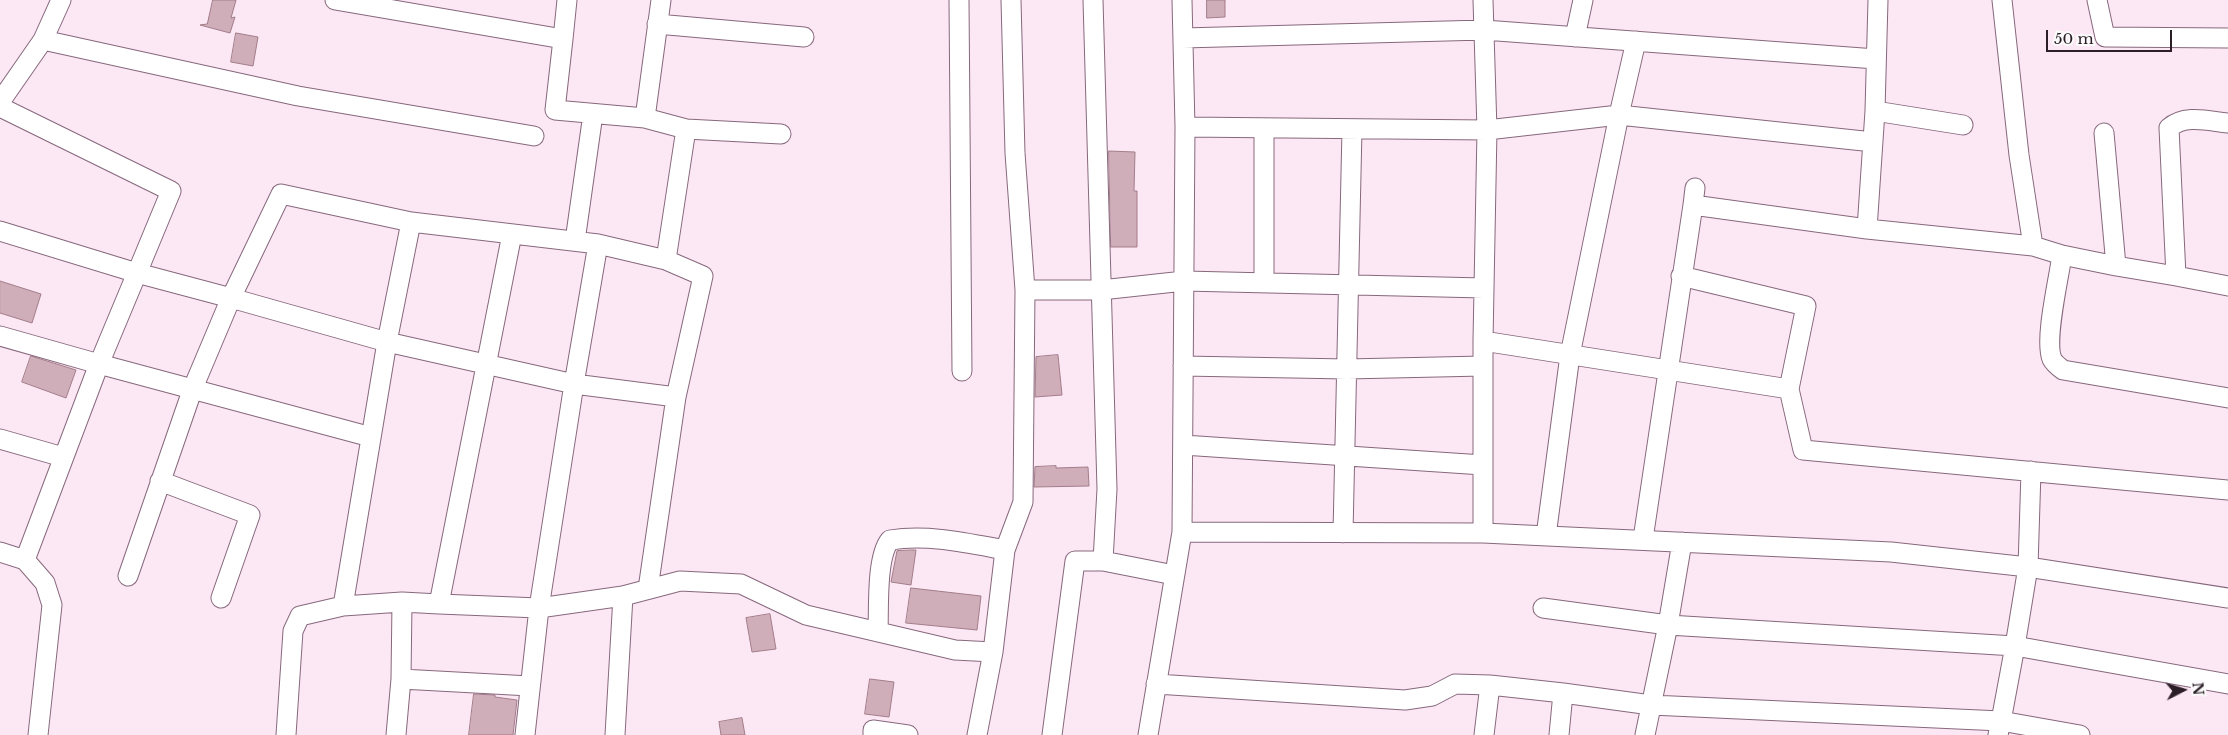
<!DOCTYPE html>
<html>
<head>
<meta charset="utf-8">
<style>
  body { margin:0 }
  #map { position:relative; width:2228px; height:735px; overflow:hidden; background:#fce7f4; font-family:"Libre Baskerville",serif }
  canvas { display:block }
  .north { position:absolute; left:2158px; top:665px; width:50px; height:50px; -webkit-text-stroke:4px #fbfbfb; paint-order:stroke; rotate:85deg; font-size:14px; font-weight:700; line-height:20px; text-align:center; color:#2b1e27 }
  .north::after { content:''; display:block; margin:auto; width:18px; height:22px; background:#2b1e27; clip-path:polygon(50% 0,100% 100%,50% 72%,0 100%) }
  .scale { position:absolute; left:2046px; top:30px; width:126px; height:22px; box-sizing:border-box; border:2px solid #2b1e27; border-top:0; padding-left:6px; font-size:15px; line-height:18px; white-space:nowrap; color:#2b1e27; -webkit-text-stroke:4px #fbfbfb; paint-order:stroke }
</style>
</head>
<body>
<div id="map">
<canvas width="2228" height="735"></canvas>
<div class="north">N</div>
<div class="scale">50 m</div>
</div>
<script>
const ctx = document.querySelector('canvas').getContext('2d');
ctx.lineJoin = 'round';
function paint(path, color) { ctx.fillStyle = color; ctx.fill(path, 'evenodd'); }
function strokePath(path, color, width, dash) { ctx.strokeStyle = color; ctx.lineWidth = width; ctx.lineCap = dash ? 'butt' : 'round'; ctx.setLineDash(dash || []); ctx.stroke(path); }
const building = new Path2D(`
  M213,0h23l-5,18 4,-1 -5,16 -30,-8 7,-1z
  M1207,0h18v17l-18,1z
  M236,33l22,4 -5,29 -22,-4z
  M1109,151l26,1 -1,39h3v56h-26z
  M0,281l41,13 -9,29 -32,-10z
  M1058,355l4,40 -27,2 1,-40z
  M31,356l45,14 -10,28 -44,-16z
  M1056,466v2l32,-1 1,19 -55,1 1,-20z
  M911,550h5l-5,35 -20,-3 6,-31z
  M911,588l70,8 -4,34 -71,-7z
  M770,614l6,35 -24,3 -6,-34z
  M870,679l24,3 -5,35 -24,-3z
  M474,694l21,1v2l22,3 -4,35h-44z
  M742,718l3,17h-24l-2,-13z`);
paint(building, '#d0aeb9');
strokePath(building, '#a27d89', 1);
const minor = new Path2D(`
  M61,0l-18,40 255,56 236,40
  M335,0l228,39 -8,71 90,8 16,-118
  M959,0l3,371
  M1011,0l4,153 10,137h76l83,-9 300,7
  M1093,0l14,489 -4,72 71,14
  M1182,0l3,127 -3,405 301,1
  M1878,0l-3,111 -8,118 166,17 29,9 54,11 60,10
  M2002,0l17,155 14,91
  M2097,0l8,37 123,1
  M657,24l147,13
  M1575,37l8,-37
  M1183,38l301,-8 392,29
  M563,39l4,-39
  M1636,41l-17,74 254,27
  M0,102l43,-62
  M0,107l171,84 -34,82 -137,-42
  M1875,111l88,14
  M645,118l41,11 -20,131 37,16 -27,121 -28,192
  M2228,123c-20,-2 -43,-9 -59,5l7,148 52,10
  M1185,127l302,3 132,-15 -49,240 -24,181
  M1264,128v155
  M686,129l95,5
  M2104,133l12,133
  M1695,188l-2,17 174,24
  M411,222l-24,120 -44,264 59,-4 37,2
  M512,234l-73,370 100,4 84,-12
  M575,241l18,-127
  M598,244l-24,140 -187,-42 -156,-44 50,-104 130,28 187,22 68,16
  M2062,255c-3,23 -18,85 -10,104 2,4 7,8 11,11l165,28
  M1681,276l125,30 -17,83
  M0,336l99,28 38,-91 94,25 -38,90 -65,188
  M1483,341l4,-211 -4,-130
  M1183,366l164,3 136,-3
  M0,439l63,18
  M1183,445l300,20
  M2031,471l-3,96 -13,79 213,38
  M160,481l90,34 -29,83
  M2228,490l-425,-40 -14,-61 -306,-48v192l408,19 137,15 200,31
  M1343,533l9,-404
  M1643,539l50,-334
  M0,552l25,8 74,-196 272,73
  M25,560l20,23 7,22 -14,130
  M1543,608l125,17 347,21 -14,75 79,14
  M878,632c1,-23 -2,-75 12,-92 38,-6 77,3 115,10
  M401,679l129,7
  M1156,684l249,16 27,-4 23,-12 35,1 73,8
  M286,735l7,-104 7,-15 43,-10
  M396,735l5,-56 1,-77
  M525,735l14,-127 35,-224 102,13
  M615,735l8,-139 57,-15 61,3 65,31 149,35 38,2 12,-102 18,-48 2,-212
  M873,735v-5l35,5
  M977,735l16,-83
  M1052,735l23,-174h28
  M1148,735l34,-203
  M1484,735l6,-50
  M1559,735l4,-42 88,12 350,16 -3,14
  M1645,735l23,-110 14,-83`);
strokePath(minor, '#87687d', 21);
strokePath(minor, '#fff', 19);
</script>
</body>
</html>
